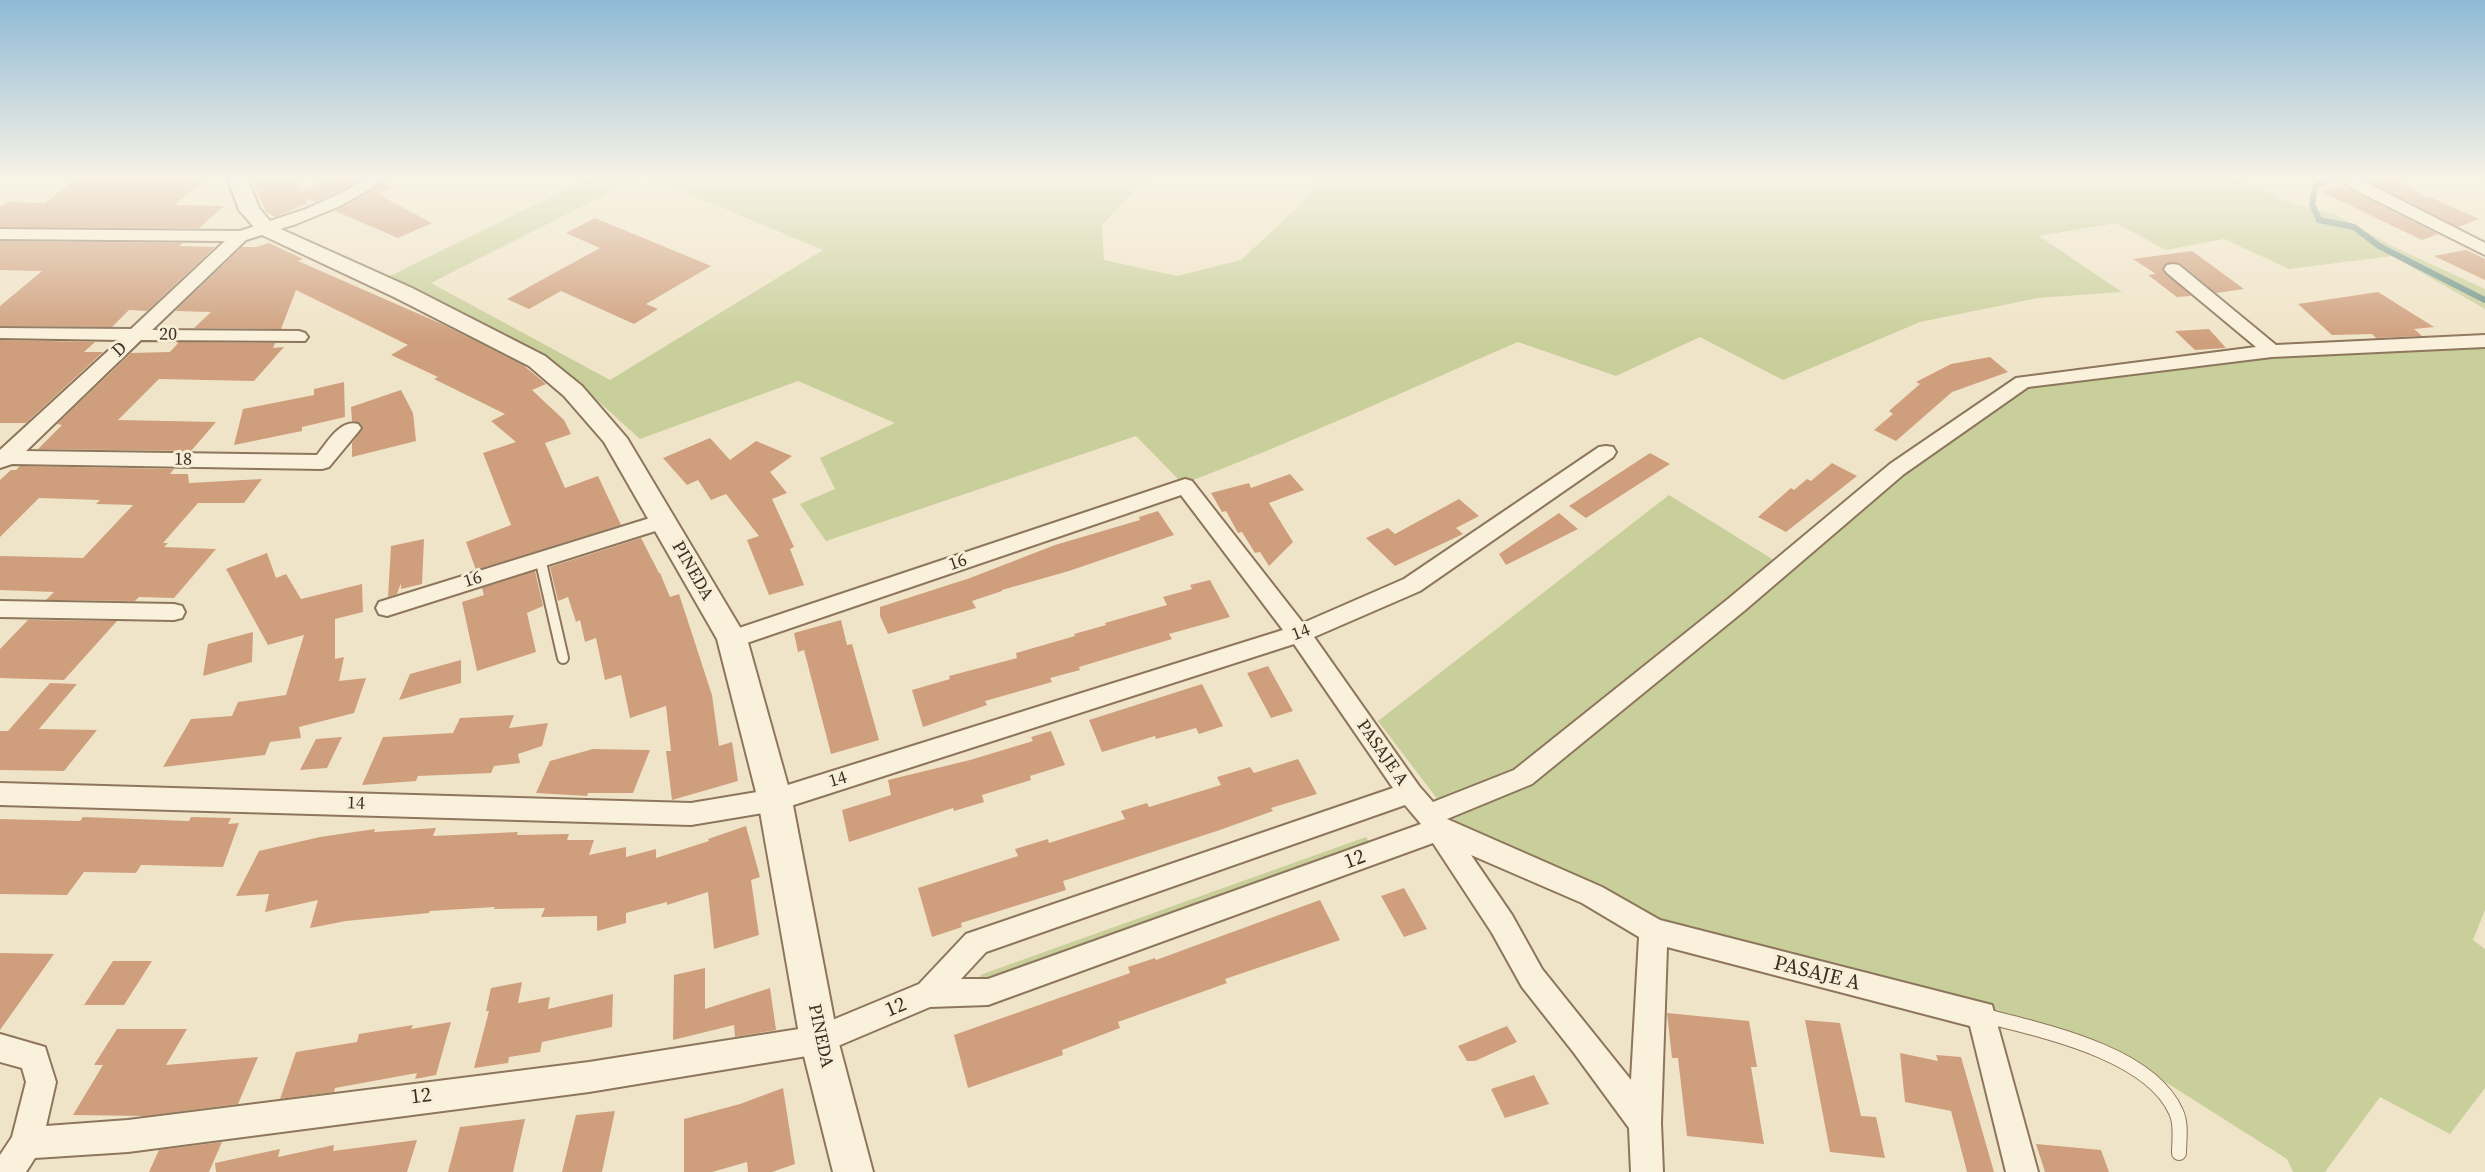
<!DOCTYPE html>
<html>
<head>
<meta charset="utf-8">
<style>
  body { margin:0 }
  canvas { display:block; background:#f0e4c8 }
</style>
</head>
<body>
<canvas width="2485" height="1172"></canvas>
<script>
const ctx = document.querySelector('canvas').getContext('2d');
ctx.lineJoin = 'round';
function paint(path, color) { ctx.fillStyle = color; ctx.fill(path, 'evenodd'); }
function strokePath(path, color, width, dash) { ctx.strokeStyle = color; ctx.lineWidth = width; ctx.lineCap = dash ? 'butt' : 'round'; ctx.setLineDash(dash || []); ctx.stroke(path); }
function label(font, color, halo, rows, align = 'center') {
  ctx.font = font + ' "Source Serif 4",serif'; ctx.lineWidth = 6; ctx.setLineDash([]); ctx.textBaseline = 'middle'; ctx.strokeStyle = halo; ctx.fillStyle = color; for (const [text, x, y, turn = 0] of rows) {
    ctx.save(); ctx.translate(x, y); ctx.rotate((+turn || 0) * Math.PI / 180); ctx.textAlign = isNaN(turn) ? turn : align; if (halo) ctx.strokeText(text, 0, 0); ctx.fillText(text, 0, 0); ctx.restore();
  }
}
paint(new Path2D(`
  M592,177h48l-209,106 179,97 213,-130 -175,-73h500l-46,48 2,35 73,16 64,-16 57,-53 25,-30h909l62,27 42,11 56,31 93,43v20l-93,-53 -103,13 -65,-30 -58,11 -50,-27 -77,13 83,56 -84,6 -118,24 -137,58 -83,-43 -84,39 -98,-34c-111,48 -222,99 -335,142l-47,-48 -310,105 -26,-37 35,-15 -15,-31 75,-35 -97,-42 -158,58 -91,-82 -159,-81z
  M2485,343v567l-12,30 12,9v139l-35,46 -70,-37 -55,75h-32l-6,-13 -147,-93 -184,-65 -281,-62 -205,-97 -92,-121 291,-226 116,72 236,-181 251,-35z
  M1366,837l5,8 -389,141 -2,-11z`), '#c9cf9b');
strokePath(new Path2D(`
  M2323,177l4,2 -12,8 -3,17 7,16 35,7 25,19 106,54`), '#6f938a', 6);
paint(new Path2D(`
  M79,177h128l-32,28 49,1 -25,22 -199,-1v-20l8,-5 37,1z
  M283,177h10l9,15 30,-15h30l-18,12 -29,13 -10,-4 2,5 -31,14 -10,-5 -12,-28z
  M2393,177l33,21 4,-1 49,22 -21,8 -91,-47z
  M380,183l11,4 -14,7 55,29 -34,15 -63,-27 38,-21z
  M2344,185l8,6 86,43 -16,6 -100,-48z
  M595,218l116,48 -65,38 12,5 -24,15 -73,-33 -32,18 -22,-10 93,-51 -34,-15z
  M0,241l183,2 -4,3 36,1 -68,64 -18,-1 -17,17 -112,-1v-20l42,-35 -42,-1z
  M269,243l34,16 -5,2 146,64 79,40 23,19 -14,6 32,30 7,14 -26,9 20,45 33,-12 23,49 -145,45 -10,-28 45,-17 -28,-72 33,-11 -25,-21 14,-7 -71,-35 4,-2 -47,-22 17,-10 -112,-55 -15,39 -87,-1 17,-16 -36,-1 67,-64h14z
  M2466,250l19,9v21l-51,-24z
  M2192,251l52,38 -28,4 -36,-30h-13l-5,7 29,26 -14,1 -29,-22 8,-1 -23,-15z
  M2378,292l56,35 -20,2 8,7 -46,2 -4,-4 -40,1 -34,-31z
  M2209,329l17,19 -31,2 -20,-19z
  M0,340l95,2 -11,10h19l-77,71h-26z
  M179,342l96,1 -2,5 11,-1 -30,34 -95,-2 -41,41 98,2 -25,29 -153,-2 24,-24 -5,-1 74,-71 39,-1z
  M1990,357l18,15 -56,20 -56,49 -22,-11 19,-16 -4,-3 31,-27 -4,-2 35,-18z
  M344,382l1,35 -43,10v4l-68,14 9,-36 71,-14v-6z
  M401,390l12,23 3,28 -64,16v-14l11,-15 -3,-5 -8,-2 -1,-14z
  M710,438l20,22 26,-19 36,15 -22,16 17,21 -15,6 22,48 -4,2 14,36 -35,10 -22,-55 12,-4 -33,-42 -15,6 -13,-20 -11,5 -24,-27z
  M1650,453l20,11 -84,54 -17,-12z
  M1832,463l25,13 -71,56 -28,-15 33,-29 3,2 13,-11 4,2z
  M20,466l154,3 -4,5h18l1,9 73,-4 -18,24h-46l-35,40h5l-4,4 52,2 -42,49 -35,-1 -4,4 -89,-1 8,-8 -54,-2v-34l83,2 50,-53 -37,-1 4,-4 -61,-2 -39,39v-57l11,-10h5z
  M1290,474l14,16 -35,13 24,39 -24,24 -9,-14 -5,1 -13,-21 -4,1 -12,-22 -4,1 -11,-19 38,-10 2,5z
  M1459,499l20,17 -23,12 7,6 -68,32 -29,-28 22,-10 7,6z
  M1158,511l16,24 -105,36 -67,19v1l-30,10 4,7 -88,26 -8,-18v-9l90,-29 85,-33 85,-25 -1,-3z
  M1559,513l19,16 -72,36 -7,-11z
  M641,538l18,35h1l10,24 9,-3 33,101 7,51 13,-4 6,39 -66,19 -6,-49h5l-5,-45 -36,12 -9,-43 -16,5 -9,-42 -11,4 -5,-22 -4,2 -8,-25 -10,4 -8,-34z
  M424,539l-2,45 -21,5v-6l-4,11 -9,3 3,-51z
  M267,553l9,25 10,-4 15,25 61,-15 1,28 -28,7v40l9,-2 -5,24 27,-3 -12,35 -55,14 2,11 -31,4 -5,13 -102,12 28,-48 41,-3 6,-14 48,-7 18,-60 -36,10 -42,-76z
  M535,571l8,35 -16,7 9,39 -59,19 -15,-69 22,-7 -2,-7z
  M1210,580l20,37 -61,17 3,5 -93,28 1,3 -30,8 2,4 -67,19 2,4 -64,22 -11,-37 38,-11 -1,-3 68,-18 -1,-5 59,-17 -1,-2 32,-9 -1,-2 62,-18 -4,-8 29,-8 -2,-4z
  M28,620l89,1 -53,59 -64,-2v-29z
  M841,620l6,25 5,-1 27,96 -48,14 -27,-104 -6,2 -4,-19z
  M253,632l-1,30 -49,14 5,-32z
  M461,660v23l-62,17 11,-26z
  M1268,666l25,45 -22,7 -24,-45z
  M50,683l27,1 -38,45 58,1 -33,41 -64,-1v-39h8z
  M1202,684l21,42 -24,8 -3,-6 -40,11 -1,-3 -53,16 -13,-32z
  M514,715l-5,13 39,-5 -6,23 -24,8 2,9 -26,3 -3,7 -73,3 -2,5 -54,4 21,-48 70,-4 7,-15z
  M1051,731l14,34 -35,11 1,4 -49,15 2,7 -30,9 -1,-3 -104,34 -7,-32 49,-15 -3,-15 82,-20 63,-19 -2,-4z
  M342,737l-15,31 -27,2 16,-31z
  M593,749l57,1 -17,43h-45l-1,3 -51,-3 14,-32z
  M1298,759l19,35 -46,14 2,3 -56,20 -154,50 3,9 -105,33 1,4 -30,10 -14,-49 100,-32 -3,-7 33,-10 1,4 76,-24 -4,-8 26,-8 2,4 72,-22 -4,-8 33,-10 4,6z
  M83,817l106,4 2,-4 40,1 -3,6 11,-1 -16,44 -82,-2 -5,8 -52,-1 -17,23 -67,-1v-75l80,2z
  M746,826l14,51 -9,3 8,55 -45,14 -6,-57 -41,13v-3l-41,11v10l-29,8v-15l-56,1 4,-9 -51,1 1,-2 -65,4 -1,2 -83,8 -36,7 8,-28 -53,12 4,-18 -33,2 23,-45 61,-14 55,-8 -1,3 62,-4 -3,8 85,-4 -1,3 52,-1 -2,6h27l-5,15 37,-8v10l30,-8v9l53,-17 -1,-2z
  M1404,888l23,41 -23,8 -23,-41z
  M1320,900l20,40 -115,39 2,4 -109,39 2,6 -58,22 1,5 -95,33 -14,-53 176,-62 -2,-6 27,-9 1,2z
  M0,953l54,1 -54,76z
  M113,961h39l-28,44h-40z
  M705,968v41l65,-21 6,42 -41,7 -1,-12 -61,15 1,-65z
  M522,982l-4,21 32,-6 -2,12 65,-15 -1,33 -70,15 -2,10 -31,5 -1,6 -34,5 15,-57h-3l5,-23z
  M1667,1013l82,8 8,46h-6l13,77 -77,-8 -9,-78h-6z
  M1805,1020l35,3 21,93 15,1 9,41 -55,-6z
  M451,1022l-15,53 -21,4 2,-6 -82,15 -1,4 -54,7 16,-47 61,-10 2,-8 54,-9 -2,4z
  M1507,1026l10,16 -42,19h-8l-9,-15z
  M117,1029h70l-21,36 92,-8 -20,47 -93,12 -72,-1 30,-50h-9z
  M1900,1053l38,8 -2,-6 25,2 33,115h-27l-16,-61 -46,-9z
  M1534,1075l15,29 -44,14 -14,-29z
  M783,1088l12,76 -23,8h-24l-1,-10 -35,10h-28v-53l56,-15z
  M615,1111l-13,61h-40l14,-57z
  M525,1119l-12,53h-65l12,-45z
  M417,1140l-10,32h-191l-1,-9 65,-14 -2,8 56,-12 -1,6z
  M222,1142l-13,30h-60l10,-22z
  M2036,1144l65,6 8,22h-64z`), '#cf9f7d');
const serviceFar1 = new Path2D(`
  M540,558l23,100`);
const service = new Path2D(`
  M1982,1015c57,15 168,37 194,97 6,12 3,28 3,41`);
const minor = new Path2D(`
  M366,177h18l-12,11 -34,19 -42,17 -50,16 -94,90 147,1 6,2 3,4 -3,4 -164,-1 -115,111 291,4c10,-12 23,-36 41,-31l3,4 -3,4 -29,35 -7,2 -310,-5 -12,4v-18l120,-110 -120,-2v-10l131,1 94,-88 -225,-2v-10l240,2 66,-22 39,-18z
  M2338,177h18l129,66v12l-132,-66z
  M2173,264l6,1 97,80 209,-10v12l-213,10 -244,30 -124,87 -160,137 -212,173 -85,35 155,68 58,33 332,85 46,167h-32l-36,-146 -303,-79 -6,176 2,49h-32l-2,-44 -55,-75 -52,-66 -30,-54 -59,-90 -445,162 -58,2 -111,47 -230,38 -461,60 -93,6 -9,14h-26v-17l12,-18 14,-55 -4,-14 -22,-6v-28l45,13 11,35 -10,44 82,-6 461,-58 229,-36 101,-42 47,-50 427,-146 -99,-144 -519,167 -84,14 -691,-20v-22l691,20 84,-14 508,-159 -102,-135 -449,153 -8,-3 -4,-6 4,-6 461,-154 7,2 111,142 101,-44 195,-132 7,-1 7,1 3,5 -3,5 -193,134 -106,46 105,149 14,16 81,-32 214,-171 162,-135 126,-86 240,-31 -89,-74 -3,-4 3,-4zM1405,805l16,19 -433,155h-27l25,-27zM1471,855l111,48 57,34 -8,143 -89,-111 -30,-54z
  M663,514l8,2 3,5 -3,5 -284,90 -8,-2 -3,-6 3,-6z
  M0,601l174,3 8,2 3,6 -3,6 -8,2 -174,-3z`);
const tertiary = new Path2D(`
  M227,177h20l12,31 15,18 138,62 133,68 37,30 45,52 120,201 45,161 46,240 35,132h-40l-33,-132 -42,-240 -41,-161 -113,-197 -40,-46 -35,-30 -133,-68 -136,-64 -21,-24z`);
strokePath(serviceFar1, '#8d765c', 14);
strokePath(service, '#8d765c', 16);
strokePath(minor, '#8d765c', 4);
strokePath(tertiary, '#8d765c', 4);
strokePath(serviceFar1, '#faf1dc', 10);
strokePath(service, '#faf1dc', 14);
paint(minor, '#faf1dc');
paint(tertiary, '#faf1dc');
const sky = ctx.createLinearGradient(0, 0, 0, 341);
sky.addColorStop(0, '#8fbad6');
sky.addColorStop(0.52, '#f8f3e6');
sky.addColorStop(1, '#f8f3e600');
ctx.fillStyle = sky;
ctx.fillRect(0, 0, 2485, 341);
label('18px', '#3d2e20', '#f7eed8', [
  ["20",168,335,1],
  ["D",120,350,-43],
  ["18",183,460,1],
  ["16",958,563,-19],
  ["PINEDA",692,571,60],
  ["16",473,580,-18],
  ["14",1301,633,-21],
  ["PASAJE A",1382,753,55],
  ["14",838,780,-17],
  ["14",356,804,2],
  ["PINEDA",820,1036,78]
]);
label('21px', '#3d2e20', '#f7eed8', [
  ["12",1355,860,-20],
  ["PASAJE A",1817,974,14],
  ["12",896,1008,-23],
  ["12",421,1097,-7]
]);
</script>
</body>
</html>
